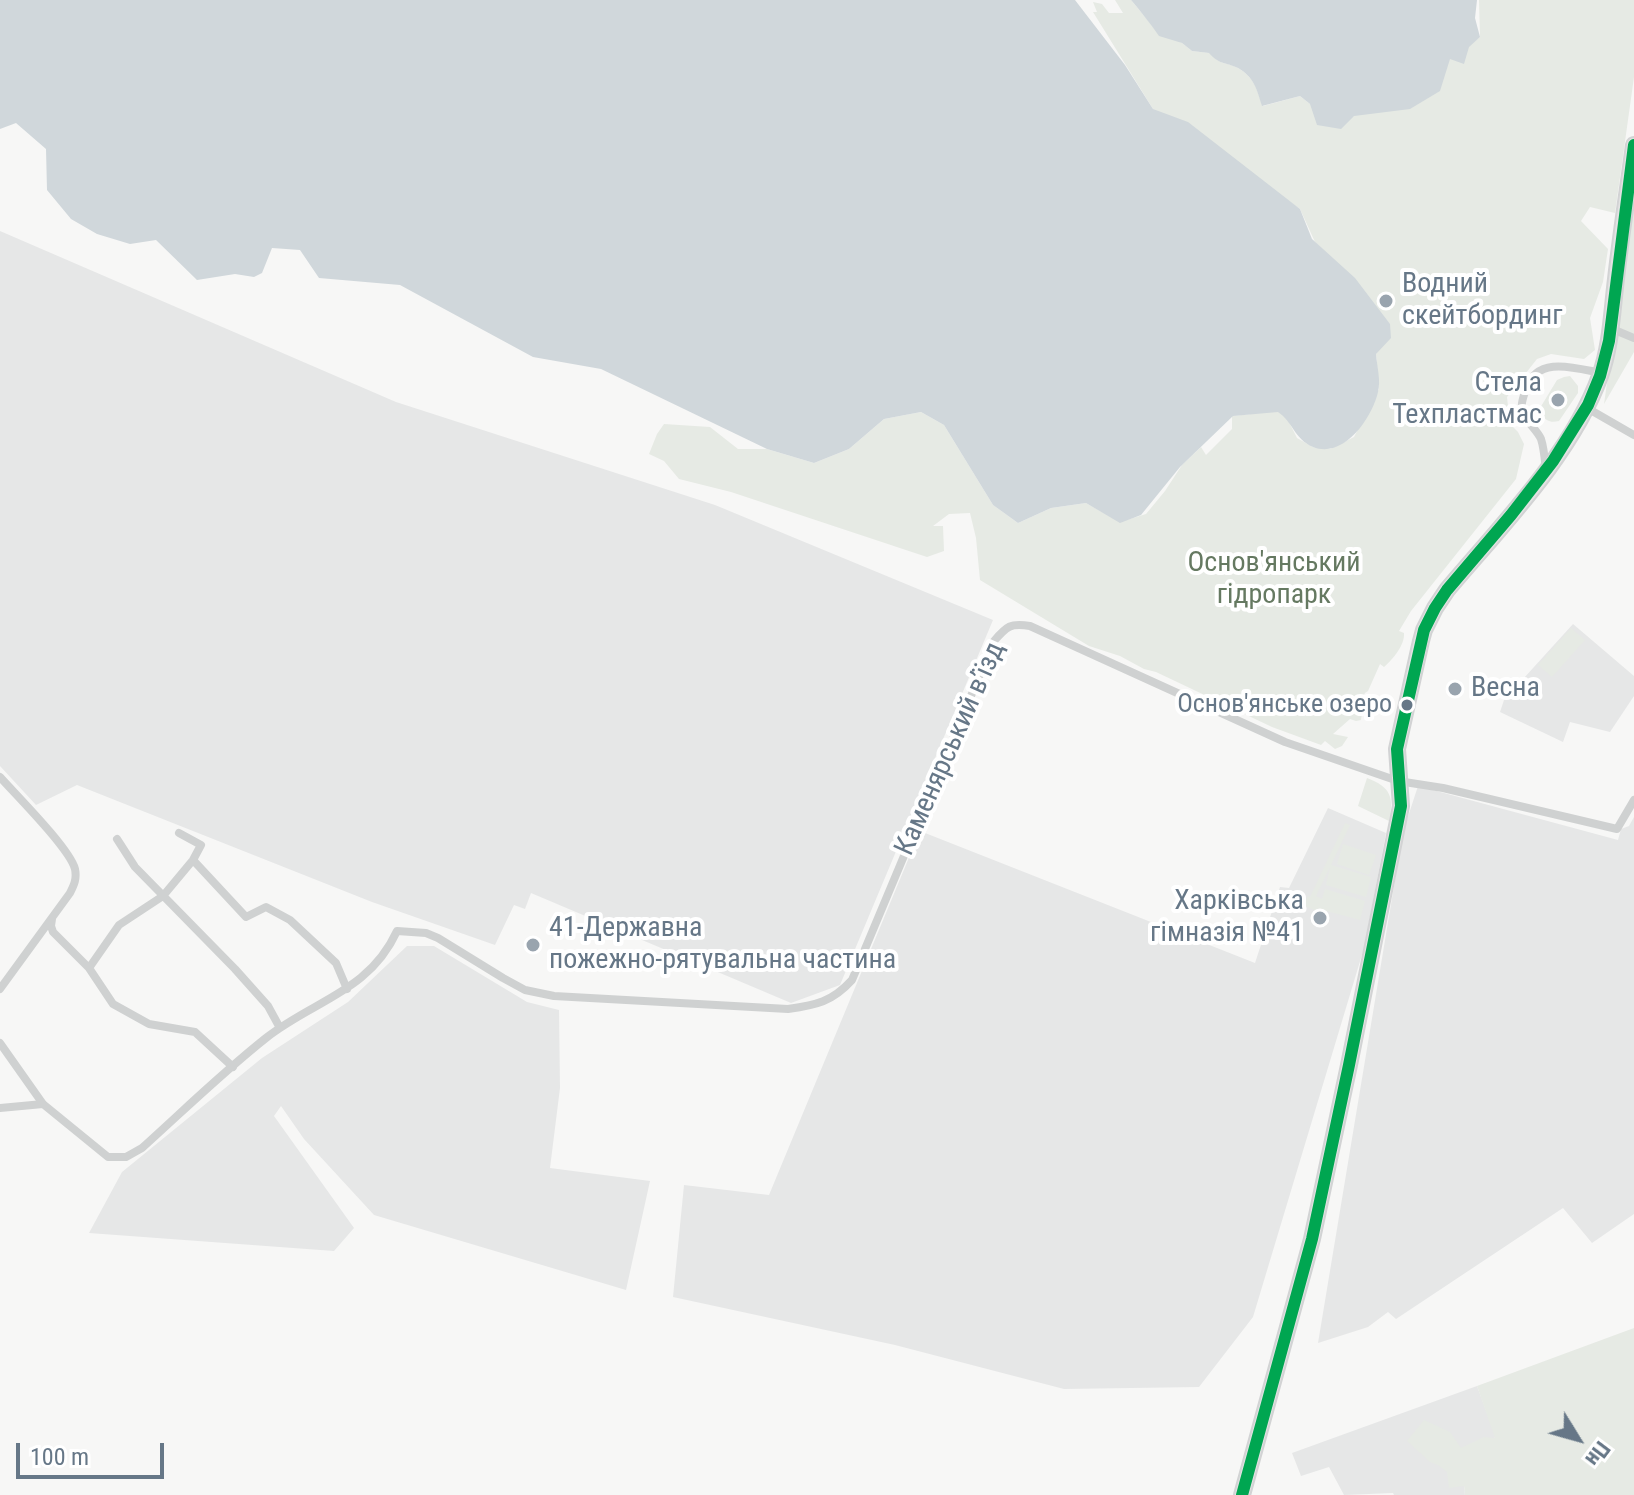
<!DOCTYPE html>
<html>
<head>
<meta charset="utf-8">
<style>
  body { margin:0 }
  #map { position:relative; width:1634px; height:1495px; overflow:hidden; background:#f7f7f6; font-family:"Roboto Condensed",sans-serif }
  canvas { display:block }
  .north { position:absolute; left:1538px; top:1399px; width:80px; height:80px; -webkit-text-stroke:6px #fff; paint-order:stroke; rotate:127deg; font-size:22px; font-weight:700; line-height:32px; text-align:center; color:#667787 }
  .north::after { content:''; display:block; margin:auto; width:28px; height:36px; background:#667787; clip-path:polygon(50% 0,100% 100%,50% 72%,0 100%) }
  .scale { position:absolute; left:16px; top:1443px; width:148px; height:36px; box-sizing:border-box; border:4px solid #667787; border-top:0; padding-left:10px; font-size:24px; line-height:28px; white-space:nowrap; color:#667787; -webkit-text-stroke:6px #fff; paint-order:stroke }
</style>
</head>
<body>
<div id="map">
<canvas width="1634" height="1495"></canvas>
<div class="north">Пн</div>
<div class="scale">100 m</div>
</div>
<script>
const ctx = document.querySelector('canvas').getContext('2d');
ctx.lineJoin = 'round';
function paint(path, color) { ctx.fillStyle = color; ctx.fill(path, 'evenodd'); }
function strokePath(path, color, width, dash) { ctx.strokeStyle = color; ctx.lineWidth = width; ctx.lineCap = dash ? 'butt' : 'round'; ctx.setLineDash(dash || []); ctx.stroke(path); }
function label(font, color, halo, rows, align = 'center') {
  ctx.font = font + ' "Roboto Condensed",sans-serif'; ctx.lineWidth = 8; ctx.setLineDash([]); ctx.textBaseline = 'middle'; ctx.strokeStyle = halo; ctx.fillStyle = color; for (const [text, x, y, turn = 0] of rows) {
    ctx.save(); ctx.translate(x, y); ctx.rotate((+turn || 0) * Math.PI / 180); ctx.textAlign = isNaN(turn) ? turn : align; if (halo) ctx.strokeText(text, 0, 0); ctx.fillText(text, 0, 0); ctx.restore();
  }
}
paint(new Path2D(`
  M0,231l396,171 319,103 278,115 -153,365 -49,18 -260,-110 -6,16 -11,-4 -19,40 -123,-43 -295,-117 -41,20 -36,-39z
  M1573,624l61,52v20l-24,36 -40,-10 -7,20 -63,-30 4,-12z
  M1418,786l200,54 3,-11 8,-3 5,-9v397l-42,29 -29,-35 -167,111 -8,-7 -20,15 -50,16 85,-511z
  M1328,808l58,25 -22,115 -111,369 -54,70 -135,2 -169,-44 -222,-48 11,-112 85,10 151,-364 335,132 25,-76 9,1z
  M407,946h27l93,56 32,8 1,78 -10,80 100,13 -24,109 -252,-75 -70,-76 -23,-33 -7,10 80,112 -20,23 -245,-18 33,-61 140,-114 86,-56z
  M1477,1386l19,51 -35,20 4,38h-71l-1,-2 -49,2 -15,-28 -28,9 -9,-23z`), '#e6e7e7');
paint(new Path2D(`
  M1115,0h16l24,29 27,14 10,8 18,2c10,13 15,8 28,15 16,9 19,22 25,38l37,-10 10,8 140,-45 30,-22 -1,-37h155v77l-19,136 -25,-6 -9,14 27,28 -5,33 -13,36 5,32 -11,9 -33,-5 -14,5 -30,38 3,27 8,8 6,12 -8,35 -105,132 -12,20 5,2c1,12 -11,26 -20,34l-4,-3 -12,27 -3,2 -8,15 5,5 -1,7 -5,1 -6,-2 -17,15 15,3 -6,9 -7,3 -10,-8 -4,4 -49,-18 -116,-55 -12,-3 -24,-13 -31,-10 -109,-66 -4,-42 -6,-25 -21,1 -16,12h10l1,25 -17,6 -196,-65 -52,-13 -15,-18 -15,-7 8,-20 7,-10 46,3 28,22h29l47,14 35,-14 35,-30 37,-7 23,13 49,80 25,18 33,-15 35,-5 34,19 26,-8 19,-23 17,-26 19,-18 5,8 26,-26v-13l46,-5 8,5 11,22 16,9 17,2 24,-12 25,-48 -3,-35 13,-30 -74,-82 -15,-33 -147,-100 -60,-97h4l-4,-10 9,2 7,9h14z
  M1634,208v144l-30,52 20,-140z
  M1570,376l8,10v7l-19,28c-9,2 -12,0 -18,-6l-1,-7 17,-28 7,-3z
  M1571,628l14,12 -33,37 -14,-12z
  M1367,778c24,9 27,19 22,43l-31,-15z
  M1345,823l5,2 -19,40 40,12 -5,20 -40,-12 4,-18 -14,29 6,3 3,-10 40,12 -5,19 -41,-11 1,-3 -3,5 -14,-6 5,-9 2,1z
  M1343,844l33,11 -7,20 -32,-11z
  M1634,1328v167h-169l-1,-9 -15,2 -2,-16 -9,-7 -8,-3 -23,-21 17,-21 26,12 11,16 23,-11 11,1 -18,-52z`), '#e6eae4');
paint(new Path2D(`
  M0,0h1075l50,65 28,44 35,13 112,87 12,30 43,39 35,46 1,14 -15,16c1,12 5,27 2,38 -6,26 -34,67 -65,55 -19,-8 -20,-25 -35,-35l-45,4 -53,51 -39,48 -21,8 -34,-20 -35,5 -33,15 -25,-18 -49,-80 -23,-13 -37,7 -35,30 -35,14 -47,-14 -166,-80 -68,-12 -133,-72 -81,-7 -19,-28 -28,-2 -10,25 -8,4 -19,-3 -38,6 -41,-40 -26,4 -33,-10 -26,-15 -24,-29 -1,-41 -30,-26 -16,6z
  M1131,0h346l-2,18 5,19 -11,10 -5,17 -14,-5 -10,32 -30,18 -56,7 -13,13 -24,-4 -7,-21 -10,-8 -38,10c-5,-16 -8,-29 -24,-38 -12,-6 -19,-3 -29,-15l-17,-2 -10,-8 -23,-7c-9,-13 -18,-24 -28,-36z`), '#d0d7db');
const primary = new Path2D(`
  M1242,1495l70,-256 37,-174 52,-259 -4,-57 24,-108 3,-11 11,-22 12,-18c53,-63 125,-136 153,-214 11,-30 12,-65 16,-97 5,-45 12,-89 18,-134`);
strokePath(primary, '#d2d3d4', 18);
strokePath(new Path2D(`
  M1610,328l24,10
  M1587,408l47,27
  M1546,470c-1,-9 -2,-22 -5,-31 -5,-11 -18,-19 -19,-32 -1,-5 2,-12 4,-18 11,-34 49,-21 75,-16
  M0,777c17,19 70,72 75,92 2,10 -1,16 -5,24l-70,96
  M117,839l18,28 100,102 33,37 12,22
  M193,860l53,57 20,-10 24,13 46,43 11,26
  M52,919l-1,7 2,6 36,36 24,36 36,20 46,8 38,35
  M89,968l30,-43 44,-29 30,-36 8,-15 -22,-12
  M0,1043l43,61 65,53h18l16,-9c41,-37 81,-76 124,-110 48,-38 103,-46 131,-107l29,2 12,5 65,40 22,12 29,6 234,13c28,-4 44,-7 64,-29l142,-339c13,-15 16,-18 36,-15l255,116 113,39 45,7 174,41 17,-29
  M0,1108l43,-4`), '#cfd1d1', 8);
strokePath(primary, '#e2e3e3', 14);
strokePath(new Path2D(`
  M1242,1495l70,-256 37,-174 52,-259 -4,-57 27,-119 11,-22 12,-18 64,-75 42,-54 35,-56 12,-29 9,-35 25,-196`), '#00a651', 12);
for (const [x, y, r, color] of [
  [1386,301,8,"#99a4ae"],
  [1558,400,8,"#99a4ae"],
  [1455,689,8,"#99a4ae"],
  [1407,705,7,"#667787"],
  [1320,918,8,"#99a4ae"],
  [533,945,8,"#99a4ae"]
]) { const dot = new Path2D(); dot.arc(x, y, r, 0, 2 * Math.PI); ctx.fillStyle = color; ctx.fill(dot); strokePath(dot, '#fff', 3); }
label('26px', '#667787', '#fff', [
  ["Основ'янське озеро",1392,705]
], 'right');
label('28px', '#667787', '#fff', [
  ["Водний",1402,285],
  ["скейтбординг",1402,317],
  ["Стела",1542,384,"right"],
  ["Техпластмас",1542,416,"right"],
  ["Весна",1471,689],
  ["Харківська",1304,902,"right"],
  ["гімназія №41",1304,934,"right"],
  ["41-Державна",549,929],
  ["пожежно-рятувальна частина",549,961]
], 'left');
label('28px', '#657961', '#fff', [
  ["Основ'янський",1274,564],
  ["гідропарк",1274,596]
]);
label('28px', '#667787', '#fff', [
  ["Каменярський в’їзд",951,749,-66]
]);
</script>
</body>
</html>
